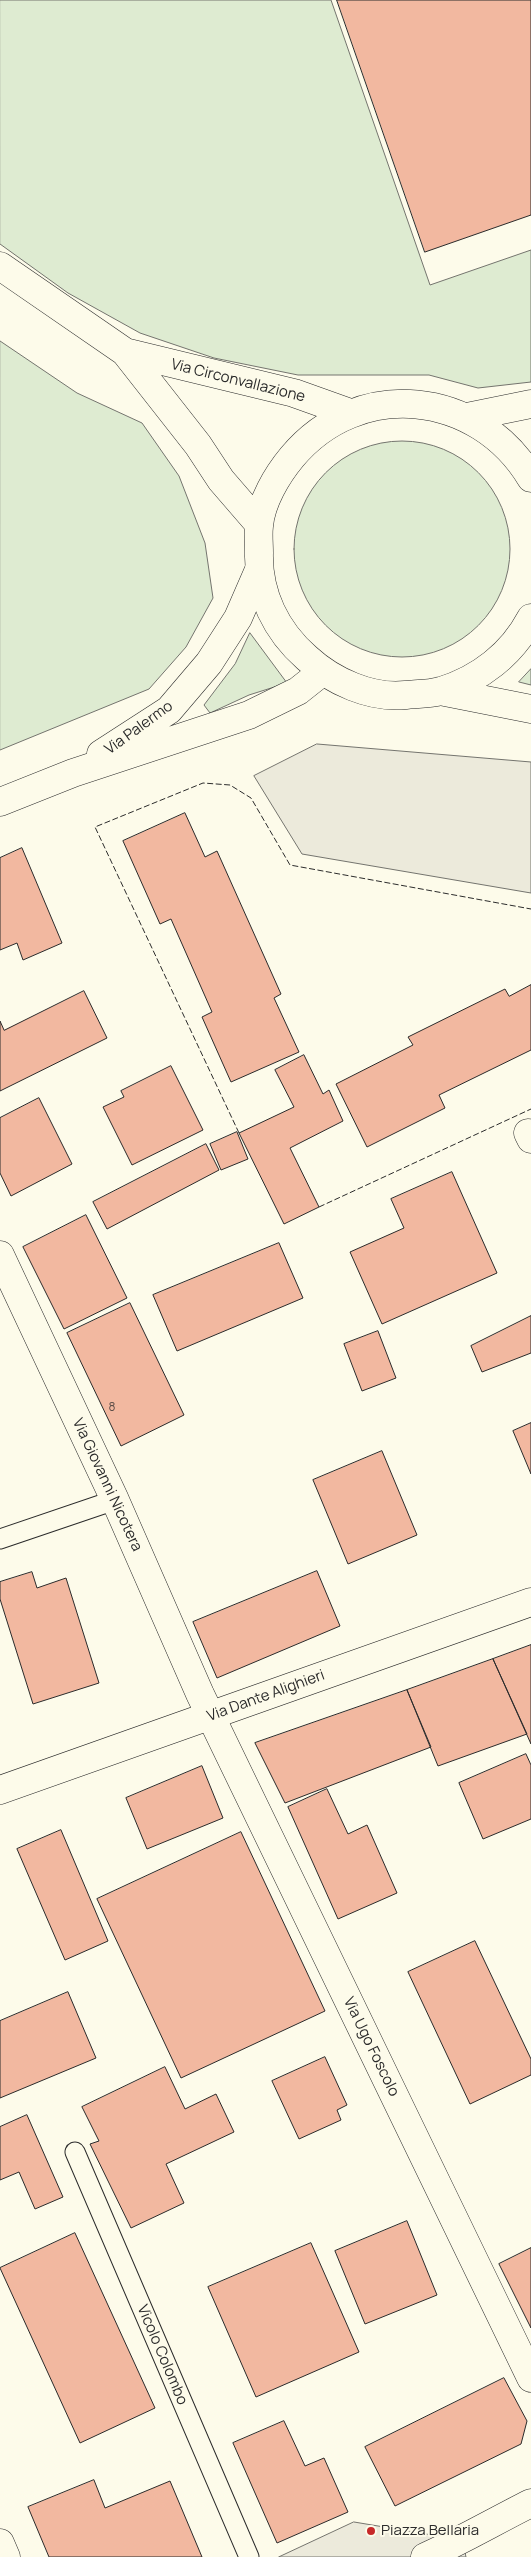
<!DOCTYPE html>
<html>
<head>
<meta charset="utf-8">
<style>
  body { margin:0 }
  canvas { display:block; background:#fdfbea }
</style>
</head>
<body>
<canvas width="531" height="2557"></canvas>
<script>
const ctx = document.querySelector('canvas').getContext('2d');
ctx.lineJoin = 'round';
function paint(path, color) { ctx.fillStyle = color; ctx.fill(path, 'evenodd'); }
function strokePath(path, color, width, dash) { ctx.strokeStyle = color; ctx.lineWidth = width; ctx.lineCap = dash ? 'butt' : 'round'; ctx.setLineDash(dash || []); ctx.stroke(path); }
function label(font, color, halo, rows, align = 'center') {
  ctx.font = font + ' Manrope,sans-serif'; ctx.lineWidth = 4; ctx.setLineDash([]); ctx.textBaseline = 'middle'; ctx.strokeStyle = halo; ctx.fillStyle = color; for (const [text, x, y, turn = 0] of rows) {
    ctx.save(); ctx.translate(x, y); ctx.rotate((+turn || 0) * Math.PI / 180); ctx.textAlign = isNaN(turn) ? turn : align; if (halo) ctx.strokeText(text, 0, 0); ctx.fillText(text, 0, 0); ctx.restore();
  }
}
const green = new Path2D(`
  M0,0h331l99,285 101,-35v132l-53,6 -49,-13h-131l-84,-17 -74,-25 -72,-40 -68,-49z
  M0,341l77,52 65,30 37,53 26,67 8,55 -27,49 -37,42 -149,61z
  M294 549a108 108 0 1 1 216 0a108 108 0 1 1-216 0Z
  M250,633l37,50 -38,12 -39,18 -6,-8 31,-41z
  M531,669v16l-12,-3z`);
paint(green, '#deebd1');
strokePath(green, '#74746e', 1);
const parking = new Path2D(`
  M317,744l214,18v131l-229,-39 -48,-78z
  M354,2522l108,18 4,17h-187z`);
paint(parking, '#eceadb');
strokePath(parking, '#74746e', 1);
const building = new Path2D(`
  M337,0h194v215l-106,37z
  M185,813l20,44 12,-6 64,143 -7,4 25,54 -68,30 -29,-65 10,-5 -41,-93 -11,5 -37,-83z
  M22,848l40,95 -39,17 -6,-17 -17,7v-92z
  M531,985v65l-92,45 6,13 -78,39 -31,-63 77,-39 -5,-8 97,-48 4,7z
  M84,991l23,47 -107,53v-70l4,9z
  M304,1055l19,39 6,-4 14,31 -53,27 29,59 -35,17 -45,-91 55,-26 -19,-37z
  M171,1066l32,64 -71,35 -29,-58 21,-10 -3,-6z
  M39,1098l33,66 -61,32 -11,-23v-55z
  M237,1132l11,27 -27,11 -11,-26z
  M206,1144l13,26 -112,59 -14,-27z
  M452,1172l45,101 -115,51 -32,-72 54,-24 -13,-29z
  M86,1215l41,83 -63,31 -41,-82z
  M279,1243l24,55 -126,53 -24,-56z
  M130,1303l54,112 -63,31 -54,-113z
  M531,1316v37l-49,19 -11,-26z
  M378,1331l18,47 -34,13 -18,-47z
  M531,1423v51l-18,-43z
  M382,1451l35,84 -69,29 -35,-84z
  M317,1571l23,55 -123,52 -24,-56z
  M32,1572l5,16 29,-10 33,105 -66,21 -33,-105v-17z
  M531,1645v99l-38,-85z
  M493,1659l34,75 -89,32 -31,-76z
  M407,1690l24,57 -146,56 -30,-60z
  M526,1754l5,11v54l-48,20 -24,-56z
  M202,1766l21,52 -76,31 -21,-51z
  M327,1789l21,45 19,-9 30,68 -59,26 -50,-112z
  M61,1830l47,111 -43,19 -48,-111z
  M241,1832l84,179 -144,67 -84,-179z
  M475,1941l56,118v16l-61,29 -62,-132z
  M68,1992l28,66 -96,40v-77z
  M325,2057l22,48 -10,5 4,10 -42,19 -27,-58z
  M165,2067l20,42 31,-15 18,38 -68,32 18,39 -53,25 -41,-84 9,-3 -17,-34z
  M27,2115l36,82 -28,12 -16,-37 -19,8v-53z
  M407,2221l30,74 -72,29 -30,-73z
  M75,2233l80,175 -75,35 -80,-175z
  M311,2243l48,109 -103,45 -48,-110z
  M531,2248v80l-32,-64z
  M504,2378l23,43 -6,23 -126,62 -30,-59z
  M284,2421l21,45 19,-8 24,54 -71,31 -44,-100z
  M94,2480l11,28 65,-27 32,76h-153l-21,-50z`);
paint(building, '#f2b8a0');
strokePath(building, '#2b2b2b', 1);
const lane = new Path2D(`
  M0,1539l115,-39
  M75,2152l174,405`);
const street = new Path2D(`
  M528,1133l3,6
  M0,1255l115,245 85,194 331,684
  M0,1790l531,-188
  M0,2543l6,14`);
const secondary = new Path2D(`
  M467,417l64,-13
  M101,754l68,-44 40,-47 29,-45 20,-46
  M0,802l73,-29 176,-58 49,-24 24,-19
  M425,2557c36,-16 70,-36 106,-54`);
const primary = new Path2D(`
  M0,266l125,86 73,93 23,35 38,44
  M125,352l169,41 56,20
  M531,478c-53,-88 -172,-101 -239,-21 -15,18 -31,45 -33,69 -1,8 0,18 0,27 -1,41 17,78 48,105 25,23 64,41 99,37 11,-1 24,-1 35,-4 39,-12 71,-37 90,-73
  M440,691l91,18`);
strokePath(lane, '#2b2b2b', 21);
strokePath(street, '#2b2b2b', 29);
strokePath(secondary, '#2b2b2b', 29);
strokePath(primary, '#2b2b2b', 29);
strokePath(lane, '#fdfbea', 19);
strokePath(street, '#fdfbea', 28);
strokePath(secondary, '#fdfbea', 28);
strokePath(primary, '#fdfbea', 28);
strokePath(new Path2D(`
  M239,1133l-144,-306 108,-44 27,2 21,13 39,67 241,44
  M319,1207l212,-98`), '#2b2b2b', 1, [6, 2.5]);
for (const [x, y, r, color] of [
  [371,2531,5,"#c62828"]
]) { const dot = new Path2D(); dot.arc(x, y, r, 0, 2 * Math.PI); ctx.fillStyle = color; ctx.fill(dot); strokePath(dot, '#fdfbea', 2); }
label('12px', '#5d4e48', null, [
  ["8",112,1408]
]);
label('15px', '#2b2b2b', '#fdfbea', [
  ["Via Circonvallazione",238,381,14],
  ["Via Palermo",139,728,-36],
  ["Via Giovanni Nicotera",107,1485,65],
  ["Via Dante Alighieri",266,1696,-20],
  ["Via Ugo Foscolo",371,2047,64],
  ["Vicolo Colombo",162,2355,67]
]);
label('15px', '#2b2b2b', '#fdfbea', [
  ["Piazza Bellaria",381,2531]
], 'left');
</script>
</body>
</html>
